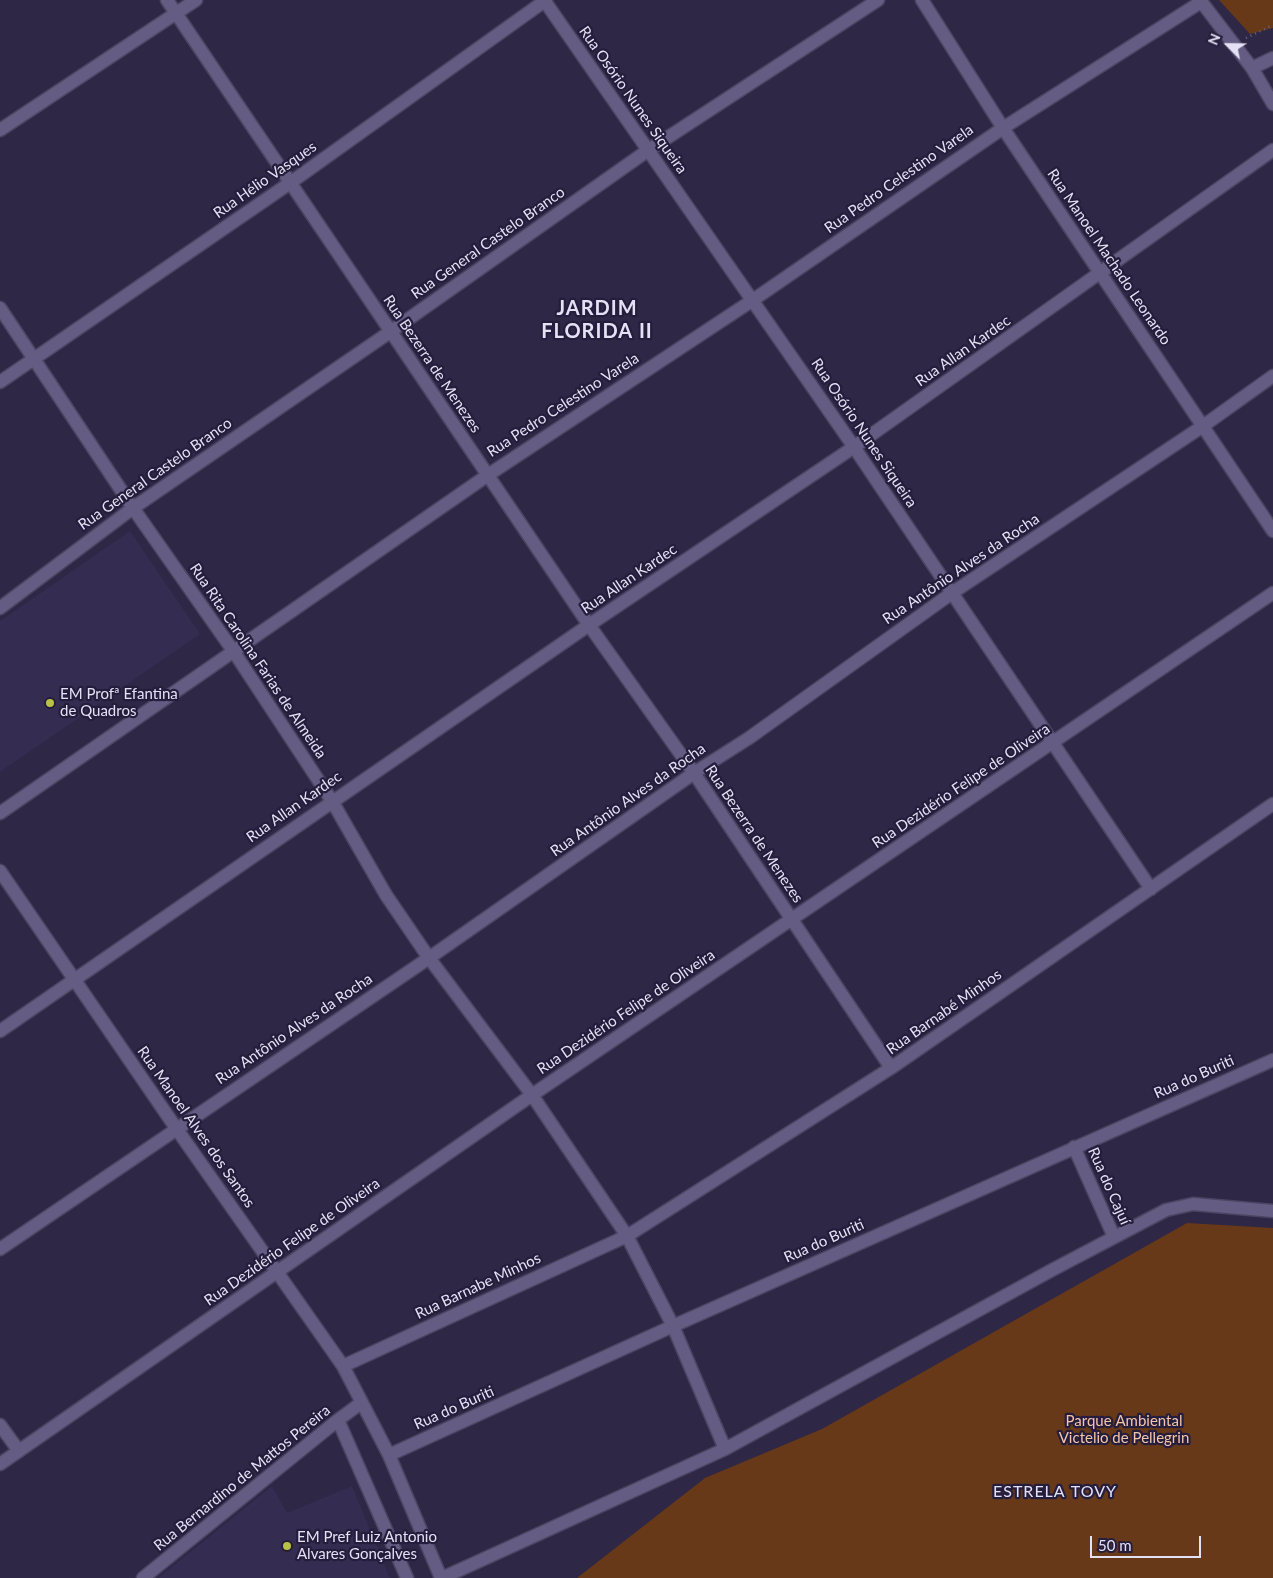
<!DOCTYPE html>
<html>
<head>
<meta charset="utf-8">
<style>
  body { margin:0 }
  #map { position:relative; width:1273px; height:1578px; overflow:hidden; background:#2e2746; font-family:Lato,sans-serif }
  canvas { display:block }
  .north { position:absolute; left:1203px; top:20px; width:50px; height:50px; -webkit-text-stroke:4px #241d3c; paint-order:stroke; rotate:293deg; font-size:14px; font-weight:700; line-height:20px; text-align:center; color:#e4e1f5 }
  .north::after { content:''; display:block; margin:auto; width:18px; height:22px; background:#e4e1f5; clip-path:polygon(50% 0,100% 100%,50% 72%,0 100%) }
  .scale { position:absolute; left:1090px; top:1536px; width:111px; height:22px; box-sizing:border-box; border:2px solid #e4e1f5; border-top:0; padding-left:6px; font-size:15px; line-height:18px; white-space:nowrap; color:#e4e1f5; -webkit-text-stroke:4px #241d3c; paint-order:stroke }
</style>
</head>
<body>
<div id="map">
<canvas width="1273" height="1578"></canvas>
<div class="north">N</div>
<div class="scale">50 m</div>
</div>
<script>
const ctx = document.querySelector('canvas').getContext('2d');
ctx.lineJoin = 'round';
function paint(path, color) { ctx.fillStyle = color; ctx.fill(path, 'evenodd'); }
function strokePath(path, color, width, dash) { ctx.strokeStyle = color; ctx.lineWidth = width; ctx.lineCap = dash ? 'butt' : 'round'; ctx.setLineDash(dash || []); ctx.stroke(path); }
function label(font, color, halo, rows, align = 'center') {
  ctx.font = font + ' Lato,sans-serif'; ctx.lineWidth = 4.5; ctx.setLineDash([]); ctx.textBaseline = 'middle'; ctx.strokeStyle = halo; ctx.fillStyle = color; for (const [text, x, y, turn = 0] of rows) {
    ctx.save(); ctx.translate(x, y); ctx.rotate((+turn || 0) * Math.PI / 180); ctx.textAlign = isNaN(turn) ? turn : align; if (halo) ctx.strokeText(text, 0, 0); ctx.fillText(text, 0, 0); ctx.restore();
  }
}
paint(new Path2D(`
  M130,531l70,103 -200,138v-151z
  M272,1486l15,27 65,-27 38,92h-232z`), '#352c52');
paint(new Path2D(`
  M1219,0h54v28l-23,6z
  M1187,1223l86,5v350h-696l128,-100 117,-49z`), '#683918');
const minor = new Path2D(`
  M167,0l422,625 105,148 197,295
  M544,0l310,447 297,442
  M922,0l81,128 270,403
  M1200,0l52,68 21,36
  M1252,68l21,-10
  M0,130l196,-130
  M0,308l133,200 101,144 98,149 54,94 43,63 103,137 95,141 46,90 52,123
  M0,382l290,-199 256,-183
  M0,608l133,-100 257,-176 257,-181 231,-151
  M0,813l488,-338 265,-175 250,-172 198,-126
  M0,871l176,257 167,238 46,89 52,123
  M0,1031l589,-406 265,-178 419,-297
  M1074,1147l40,90
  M0,1249l429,-291 265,-185 55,-35 203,-145 251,-167 70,-50
  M343,1366l284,-130 264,-168 382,-264
  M338,1420l69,158
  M0,1425l19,26
  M389,1455l284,-129 600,-266
  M0,1464l532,-369 741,-502
  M143,1578l195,-158 23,-17
  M442,1578l283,-129 327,-179 114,-60 27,-6 80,7`);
strokePath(minor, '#4b4562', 15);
strokePath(new Path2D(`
  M1246,38l27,-13`), '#6a647f', 2.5, [1, 4]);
strokePath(minor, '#645c83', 12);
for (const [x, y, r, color] of [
  [50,703,5,"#b9c146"],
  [287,1546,5,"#b9c146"]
]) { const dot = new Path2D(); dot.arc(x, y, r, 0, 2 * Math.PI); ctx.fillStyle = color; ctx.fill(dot); strokePath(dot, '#241d3c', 2); }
label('15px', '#e4e1f5', '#241d3c', [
  ["Rua Osório Nunes Siqueira",633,100,55],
  ["Rua Pedro Celestino Varela",899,179,-35],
  ["Rua Hélio Vasques",265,180,-35],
  ["Rua General Castelo Branco",488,243,-35],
  ["Rua Manoel Machado Leonardo",1109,257,56],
  ["Rua Allan Kardec",963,351,-35],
  ["Rua Bezerra de Menezes",432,364,56],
  ["Rua Pedro Celestino Varela",563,405,-33],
  ["Rua Osório Nunes Siqueira",864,433,56],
  ["Rua General Castelo Branco",155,474,-35],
  ["Rua Antônio Alves da Rocha",961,569,-34],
  ["Rua Allan Kardec",629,579,-34],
  ["Rua Rita Carolina Farias de Almeida",258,661,56],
  ["Rua Dezidério Felipe de Oliveira",961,786,-34],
  ["Rua Antônio Alves da Rocha",628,800,-35],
  ["Rua Allan Kardec",294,807,-35],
  ["Rua Bezerra de Menezes",754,834,56],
  ["Rua Dezidério Felipe de Oliveira",626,1012,-34],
  ["Rua Barnabé Minhos",944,1012,-35],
  ["Rua Antônio Alves da Rocha",294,1029,-34],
  ["Rua do Buriti",1194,1077,-24],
  ["Rua Manoel Alves dos Santos",196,1127,55],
  ["Rua do Cajuí",1109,1186,66],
  ["Rua do Buriti",824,1241,-24],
  ["Rua Dezidério Felipe de Oliveira",292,1242,-35],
  ["Rua Barnabe Minhos",478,1286,-25],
  ["Rua do Buriti",454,1408,-24],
  ["Rua Bernardino de Mattos Pereira",242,1478,-39]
]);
label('15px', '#e4e1f5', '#241d3c', [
  ["EM Profª Efantina",60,694],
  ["de Quadros",60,711],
  ["EM Pref Luiz Antonio",297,1537],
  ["Alvares Gonçalves",297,1554]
], 'left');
label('15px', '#f4c4a7', '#241d3c', [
  ["Parque Ambiental",1124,1421],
  ["Victelio de Pellegrin",1124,1438]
]);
ctx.letterSpacing = '1px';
label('16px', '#e4e1f5', '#241d3c', [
  ["ESTRELA TOVY",1055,1492]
]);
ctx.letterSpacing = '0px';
ctx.letterSpacing = '1px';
label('bold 20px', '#e4e1f5', '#241d3c', [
  ["JARDIM",597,309],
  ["FLORIDA II",597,332]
]);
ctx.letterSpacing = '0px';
</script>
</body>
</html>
